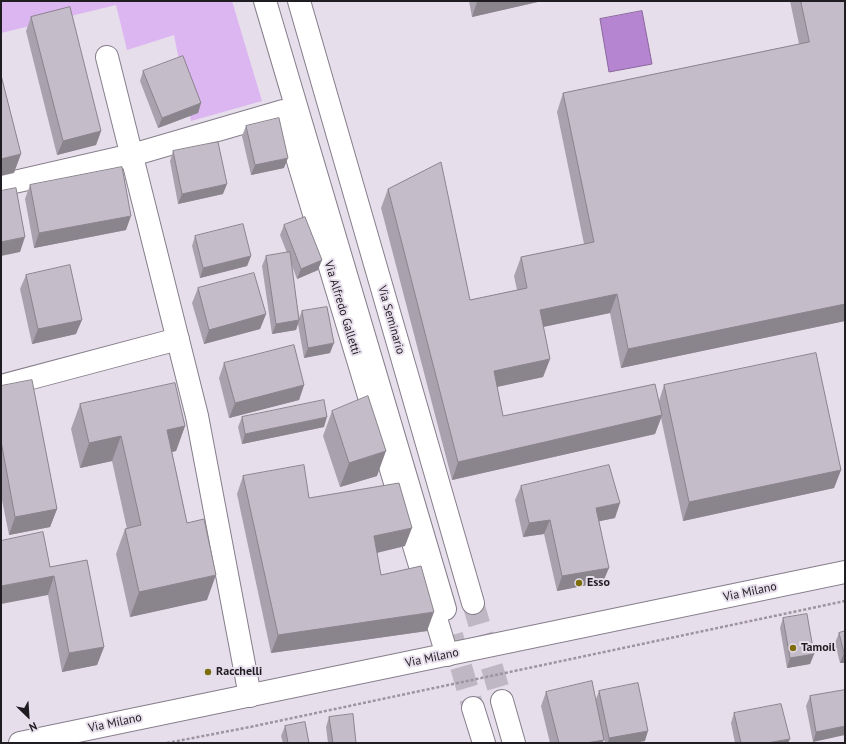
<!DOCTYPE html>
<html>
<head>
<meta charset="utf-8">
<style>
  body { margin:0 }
  #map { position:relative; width:846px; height:744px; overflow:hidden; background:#e7deec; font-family:"PT Sans",sans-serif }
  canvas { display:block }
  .frame { position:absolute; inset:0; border:2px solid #201d22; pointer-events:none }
  .north { position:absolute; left:8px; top:696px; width:40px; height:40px; -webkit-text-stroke:3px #e7deec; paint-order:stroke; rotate:155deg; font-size:11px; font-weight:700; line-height:16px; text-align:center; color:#201d22 }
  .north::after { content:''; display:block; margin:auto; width:14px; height:18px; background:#201d22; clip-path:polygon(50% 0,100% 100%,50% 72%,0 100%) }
</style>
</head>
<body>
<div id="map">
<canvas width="846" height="744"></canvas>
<div class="frame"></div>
<div class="north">N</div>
</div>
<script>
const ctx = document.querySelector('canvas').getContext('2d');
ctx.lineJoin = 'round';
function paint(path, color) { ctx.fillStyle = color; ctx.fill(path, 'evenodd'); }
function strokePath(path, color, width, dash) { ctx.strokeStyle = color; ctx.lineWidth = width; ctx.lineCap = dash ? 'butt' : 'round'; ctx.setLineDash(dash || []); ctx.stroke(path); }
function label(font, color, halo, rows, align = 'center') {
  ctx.font = font + ' "PT Sans",sans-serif'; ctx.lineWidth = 4; ctx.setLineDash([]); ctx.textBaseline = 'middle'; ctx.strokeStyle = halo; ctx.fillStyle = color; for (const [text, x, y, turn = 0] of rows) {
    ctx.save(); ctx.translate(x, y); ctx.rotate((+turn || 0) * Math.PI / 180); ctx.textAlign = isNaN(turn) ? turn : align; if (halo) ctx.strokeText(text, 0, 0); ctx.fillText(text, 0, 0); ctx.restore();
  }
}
paint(new Path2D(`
  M1,1h231l30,100 -71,20 -17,-86 -47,15 -11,-45 -115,28z`), '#dcb6f1');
const water = new Path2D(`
  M642,11l10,53 -43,8 -9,-53z`);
paint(water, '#b685d1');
strokePath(water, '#89669c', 1);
strokePath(new Path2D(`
  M473,603l29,98
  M452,635l21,73`), '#bfb7c4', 22, [22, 11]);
const minor = new Path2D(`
  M107,57l90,359 53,280
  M1,185l131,-30 151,-44 164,544
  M1,386l177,-47`);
const major = new Path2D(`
  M265,1l180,608
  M299,1l174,602
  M502,701l12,42
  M473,708l11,35
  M20,743l825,-171`);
strokePath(minor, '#867e8b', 24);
strokePath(major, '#867e8b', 24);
strokePath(new Path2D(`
  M167,743l83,-16 595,-126`), '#9c95a0', 2.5, [3, 2]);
strokePath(minor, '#fff', 22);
strokePath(major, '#fff', 22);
paint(new Path2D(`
  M469,1h73l-70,16z
  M790,1h55v320l-224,47 -11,-55 -67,14 7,32 -7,18 -46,10 6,29 156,-15 5,-16 177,85 -7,18 -151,33 -22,-103 -6,16 -203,46 -71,-272 7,-19 82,111 47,-10 -3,-14 7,-19 63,-13 -27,-132 6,-19 236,-49z
  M31,17l70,114 -5,14 -39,10 -31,-124z
  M143,71l58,32 -3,10 -40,15 -18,-47z
  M246,126l38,42 -33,7 -9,-39z
  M173,151l50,43 -45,10 -8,-43z
  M30,185l96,45 -92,18 -9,-49z
  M284,225l34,45 -21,9 -6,-16 8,55 3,-7 28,42 -26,5 -6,-34 -2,6 -24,4 -10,-68 4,-10 21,-3 -7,-18z
  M195,236l56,20 -4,10 -47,12 -8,-32z
  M26,275l50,59 -44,10 -12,-55z
  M198,288l68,26 -6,15 -56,15 -12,-41z
  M224,363l80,22 -5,15 -70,18 -10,-40z
  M1,386l56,123 -7,18 -41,8 -8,-40z
  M80,404l105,22 -9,25 -4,1 15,71 20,77 -77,17 -14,-63 9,-25h2l-15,-68 -32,7 -9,-39z
  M332,411l45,65 -37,11 -17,-51z
  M242,417l82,10 -82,17 -4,-17z
  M243,476l66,22 96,48 -28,7 4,22 46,56 -156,22 -34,-159z
  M521,486l94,32 -16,3 4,61 -46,9 -13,-57 -21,3 -8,-37z
  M50,567l54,80 -7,18 -35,7 -14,-77z
  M783,618l31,36 -4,10 -23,4 -7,-40z
  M845,631v32h-5l-5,-20 4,-10z
  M845,690l-32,52 -7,-36 4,-10z
  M599,691l46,50 -12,2h-28l-2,-8 -1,8h-52l-9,-37 5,-14 50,7z
  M734,713l54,30h-55h2l-4,-20z
  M329,717l27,26h-28l-2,-16z
  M285,726l24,17h-26l-2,-7z`), '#a9a2ae');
paint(new Path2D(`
  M483,1h59l-70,16 5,-15z
  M201,103l-3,10 -40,15 4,-10z
  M101,131l-5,14 -39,10 6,-14z
  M21,154l-7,19 -13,3v-17z
  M288,158l-4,10 -33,7 4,-10z
  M227,184l-4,10 -45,10 4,-10z
  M131,216l-5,14 -92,18 5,-15z
  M25,237l-5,15 -19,4v-14z
  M251,256l-4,10 -47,12 3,-10z
  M322,260l-4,10 -21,9 4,-10z
  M617,294l-7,19 -77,16 7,-19z
  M845,304v17l-224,47 7,-19z
  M266,314l-6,15 -56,15 5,-14z
  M82,320l-6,14 -44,10 6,-15z
  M299,320l-3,10 -24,4 4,-10z
  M334,343l-4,10 -26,5 4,-10z
  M550,359l-7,18 -56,12 7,-18z
  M304,385l-5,15 -70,18 6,-15z
  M662,415l-7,19 -203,46 6,-18z
  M327,417l-3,10 -82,17 3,-10z
  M185,426l-9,25 -18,4 9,-25z
  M121,436l-9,25 -32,7 9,-25z
  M386,451l-9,25 -37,11 9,-24z
  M841,470l-7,18 -151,33 6,-19z
  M620,503l-5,15 -24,5 5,-15z
  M57,509l-7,18 -41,8 6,-18z
  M550,520l-6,14 -21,3 6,-14z
  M412,528l-7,18 -38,9 7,-19z
  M609,568l-6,14 -46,9 5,-15z
  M216,575l-9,25 -77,17 9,-25z
  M54,576l-6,19 -47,9v-18z
  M434,612l-7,19 -156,22 7,-18z
  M104,647l-7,18 -35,7 7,-19z
  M844,653h1v10h-5z
  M814,654l-4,10 -23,4 3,-10z
  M845,726v9l-32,7 3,-10z
  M648,731l-3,10 -12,2h-25l1,-5z
  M790,739l-2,4h-21z
  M604,740l-2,3h-16z`), '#8a848d');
const building = new Path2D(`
  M801,1h44v303l-217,45 -11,-55 -77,16 10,49 -56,12 9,45 152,-32 7,31 -204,47 -70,-273 53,-27 29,138 57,-12 -6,-31 73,-15 -31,-149 246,-51z
  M70,7l31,124 -38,10 -32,-124z
  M183,56l18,47 -39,15 -19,-47z
  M1,75l20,79 -20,5z
  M279,118l9,40 -33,7 -9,-39z
  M218,142l9,42 -45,10 -9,-43z
  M122,167l9,49 -92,17 -9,-48z
  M16,188l9,49 -24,5v-51z
  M305,217l17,43 -21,9 -17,-44z
  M243,224l8,32 -48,12 -8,-32z
  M290,252l9,68 -23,4 -10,-68z
  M70,265l12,55 -44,9 -12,-54z
  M254,273l12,41 -57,16 -11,-42z
  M327,307l7,36 -26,5 -6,-37z
  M294,345l10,40 -69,18 -11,-40z
  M816,353l25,117 -152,32 -25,-117z
  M32,380l25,129 -42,8 -14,-76v-55z
  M175,383l10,43 -18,4 20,93 17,-4 12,56 -77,17 -14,-63 16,-4 -20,-89 -32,7 -9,-39z
  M368,396l18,55 -37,12 -17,-52z
  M324,400l3,17 -82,17 -3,-17z
  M304,465l5,33 90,-15 13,45 -38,8 7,39 40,-9 13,46 -156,23 -35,-159z
  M609,465l11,38 -24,5 13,60 -47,8 -12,-56 -21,3 -8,-37z
  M43,532l7,35 37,-7 17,87 -35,6 -15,-77 -53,10v-45z
  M807,614l7,40 -24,4 -7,-40z
  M845,631v22h-1l-5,-20z
  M592,681l12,59 -18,3h-27l-13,-51z
  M638,683l10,48 -39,7 -10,-47z
  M845,690v36l-29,6 -6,-36z
  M781,704l9,35 -23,4h-26l-7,-30z
  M353,714l3,29h-23l-4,-26z
  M305,722l4,21h-21l-3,-17z`);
paint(building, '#c5bcca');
strokePath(building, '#8a848d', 1);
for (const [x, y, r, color] of [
  [579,583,4,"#7d6e0b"],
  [793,648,4,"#7d6e0b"],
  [208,672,4,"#7d6e0b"]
]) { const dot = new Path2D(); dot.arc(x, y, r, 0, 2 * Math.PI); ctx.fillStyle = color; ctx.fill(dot); strokePath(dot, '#e7deec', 1.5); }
label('12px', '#201d22', '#e7deec', [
  ["Via Alfredo Galletti",342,308,73],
  ["Via Seminario",391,320,74],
  ["Via Milano",750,592,-12],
  ["Via Milano",432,658,-12],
  ["Via Milano",115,723,-12]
]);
label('bold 12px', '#201d22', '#e7deec', [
  ["Esso",587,583],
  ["Tamoil",801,648],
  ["Racchelli",216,672]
], 'left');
</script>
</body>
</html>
